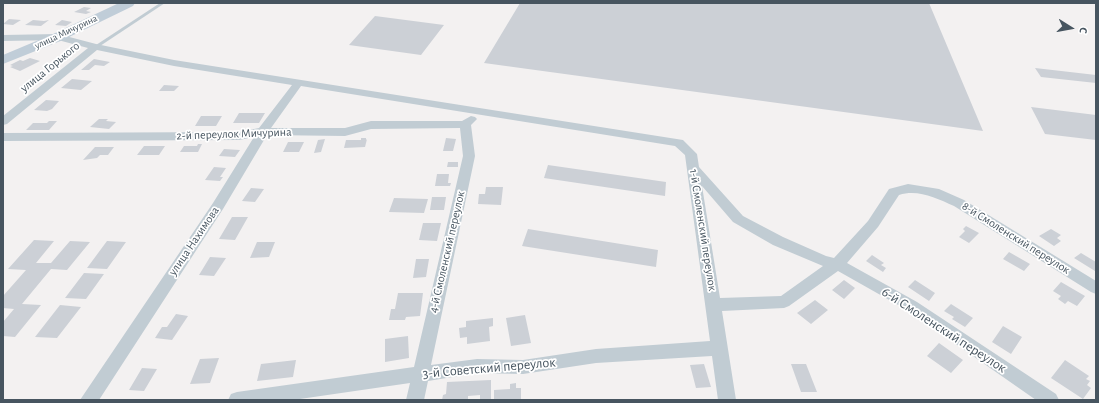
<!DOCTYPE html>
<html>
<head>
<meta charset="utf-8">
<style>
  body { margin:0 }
  #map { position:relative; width:1099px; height:403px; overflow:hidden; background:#f3f1f1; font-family:"Alegreya Sans",sans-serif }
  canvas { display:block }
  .frame { position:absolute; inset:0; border:4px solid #475560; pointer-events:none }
  .north { position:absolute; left:1051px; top:8px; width:40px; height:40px; -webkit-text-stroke:3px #fff; paint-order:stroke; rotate:101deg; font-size:11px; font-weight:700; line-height:16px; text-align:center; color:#475560 }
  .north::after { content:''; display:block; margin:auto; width:14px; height:18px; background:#475560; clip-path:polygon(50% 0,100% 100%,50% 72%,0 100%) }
</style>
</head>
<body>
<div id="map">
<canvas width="1099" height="403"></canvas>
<div class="frame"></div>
<div class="north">С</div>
</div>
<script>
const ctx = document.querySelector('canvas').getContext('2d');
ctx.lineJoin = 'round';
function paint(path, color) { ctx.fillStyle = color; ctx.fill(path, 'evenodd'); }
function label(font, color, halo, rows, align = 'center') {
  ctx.font = font + ' "Alegreya Sans",sans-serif'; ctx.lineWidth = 3.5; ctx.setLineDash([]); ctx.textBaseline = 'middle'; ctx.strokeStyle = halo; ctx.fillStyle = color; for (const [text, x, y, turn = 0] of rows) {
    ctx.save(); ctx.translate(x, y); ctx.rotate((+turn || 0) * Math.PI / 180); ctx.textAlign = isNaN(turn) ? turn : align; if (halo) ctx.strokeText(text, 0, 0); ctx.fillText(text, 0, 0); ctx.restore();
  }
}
paint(new Path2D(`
  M520,3h409l54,128 -499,-68z
  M84,7l7,1 -5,3 5,1 -5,2 -12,-2z
  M375,16l69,9 -23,30 -72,-10z
  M9,19l12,1 -8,5 -10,-1z
  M33,20l11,1 5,-1 -8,6 -16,-1z
  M62,20l10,2 -6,4 -11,-1z
  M30,58l10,3 -20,10 -10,-4 3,-1 -3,-1 10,-5 3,1z
  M94,59l16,3 -6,4 -9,-1 -6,5h-8z
  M1035,68l61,7v8l-55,-6z
  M72,79l20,2 -11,9 -20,-2z
  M164,85l15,1 -5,5h-15z
  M46,100l13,1 -7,8 -5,2 -13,-1z
  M1031,107l65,8v25l-51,-6z
  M239,113h26l-6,10h-26z
  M201,116h21l-6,10h-21z
  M99,119h9l-2,2 10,1 -7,7 -19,-2z
  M49,121h8l-8,9h-23l7,-7h14z
  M361,138h5v2l1,-1 -2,8 -21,1 2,-8h15z
  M446,138l10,1 -3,12h-10z
  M325,139l-4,13 -7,1 4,-13z
  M288,142h16l-5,10h-16z
  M198,144h4l-4,8h-18l4,-6h13z
  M144,146h21l-6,9h-22z
  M95,147h19l-6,8h-8l-3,3 -14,2z
  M224,149l16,1 -5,7 -16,-1z
  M448,162h10v5h-11z
  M548,165l118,17 -1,14 -121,-18z
  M214,167l12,1 -6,9h3l-3,4 -15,-1z
  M437,174h12l-1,9h3l-1,3h-15z
  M486,187h17l-2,18 -23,-1 1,-10h6z
  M251,188l13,1 -9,13 -13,-1z
  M432,197h14l-2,13h-14z
  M394,198l34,1 -4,14 -35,-1z
  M232,217h16l-13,23 -16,-1z
  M423,223h18l-4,18 -18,-1z
  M966,226l13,7 -10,10 -10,-6 6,-6 -2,-2z
  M528,229l130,21 -2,17 -134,-21z
  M1051,229l10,6 -4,3 4,3 -7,5 -15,-10z
  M34,240l20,1 -18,22h15l19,-22 20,1 -23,28 -16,-1 -29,35 19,1 -26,32 -12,-1v-14l11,-13 -11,-1v-12l23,-26 -18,-1z
  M107,241l19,1 -19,27 -20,-1z
  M257,242h18l-6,15 -19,1z
  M1009,252l21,12 -6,7 -21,-12z
  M1081,253l15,9 -1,9 -21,-13z
  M872,255l12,8 -3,2 5,3 -3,4 -17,-11z
  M210,257l16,1 -12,18 -15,-1z
  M416,259h13l-3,18 -13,1z
  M84,273l20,1 -18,25 -21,-1z
  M844,280l11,8 -11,11 -12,-9z
  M915,280l20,13 -6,8 -21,-14z
  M1061,282l24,14 -8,10 -9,-5 -3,3 -7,-5 3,-3 -8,-5z
  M398,293h25l-3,23 -14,1 -1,3h-16l2,-11h4z
  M815,300l13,10 -17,14 -14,-11z
  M951,304l22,14 -8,9 -13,-8 2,-2 -10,-6z
  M60,305l21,2 -24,31 -22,-1z
  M176,314l12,2 -16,24 -17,-2 7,-11h5z
  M525,315l6,28 -20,3 -5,-28z
  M493,318v8l-4,1 1,14 -23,3v-7l-7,1 -1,-10 7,-1v-6z
  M1003,326l19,11 -11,17 -19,-12z
  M408,336l1,22 -24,4v-23z
  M939,343l24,17 -12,13 -24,-17z
  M219,358l-9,25 -20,1 10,-25z
  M296,360l-3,17 -36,4 4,-17z
  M1065,360l24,16 -3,3 4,2 -3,4 4,3 -8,11 -32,-21z
  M704,364l7,23 -15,1 -6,-23z
  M791,364h15l11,28h-16z
  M142,368l15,1 -13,22 -15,-1z
  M491,380v20h-11v-5l-12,1v4h-26l1,-5 3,-1 1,-12z
  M516,383v5h5v12h-27v-10l16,-1v-5z`), '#ccd0d6');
paint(new Path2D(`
  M160,3h5l-68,45h-4v-1z`), '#c1ccd3');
paint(new Path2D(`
  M58,34l38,10 78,16 509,80 14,14 2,13 44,49 40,21 43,19 8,2 34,-37 21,-32 19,-5 31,5 25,11 132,81v13l-5,-2 -137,-86c-18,-8 -36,-17 -55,-11l-21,32 -31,36 70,39 139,92 3,6h-23l-129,-90 -69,-39 -49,35 -5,2 -62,3 14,89h-18l-6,-44 -116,7 -73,11 -46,-1 -49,8 -4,19h-18l4,-17 -117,17h-65l3,-6 6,-2 177,-25 49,-211 -3,-28 -89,1 -26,7 -78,-1 -44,74 -124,191h-19l133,-197 41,-66 -15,3 -236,1v-8l236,-1 20,-4 33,-43 -118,-19 -77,-16 -90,74 -4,1v-9l85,-68 -30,-8 -55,1v-6zM301,86l374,60 10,9 25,186 -114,8 -73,11 -46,-1 -46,6 44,-209 -4,-31 6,-6 -2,-2 -4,-1 -9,5h-91l-26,7h-74zM702,186l31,36 40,23 50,21 -42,30 -61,2z`), '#c1ccd3');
paint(new Path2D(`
  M119,3h16l-2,3 -70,34 -60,24v-9l50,-21z`), '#c0cdd8');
label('10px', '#475560', '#fff', [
  ["улица Мичурина",66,32,-25]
]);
label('12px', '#475560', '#fff', [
  ["улица Горького",50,67,-39],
  ["2-й переулок Мичурина",234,134,-2],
  ["1-й Смоленский переулок",703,230,81],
  ["8-й Смоленский переулок",1016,238,32],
  ["улица Нахимова",194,241,-56],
  ["4-й Смоленский переулок",447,252,-77]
]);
label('14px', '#475560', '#fff', [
  ["6-й Смоленский переулок",944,330,33],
  ["3-й Советский переулок",489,368,-5]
]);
</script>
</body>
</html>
